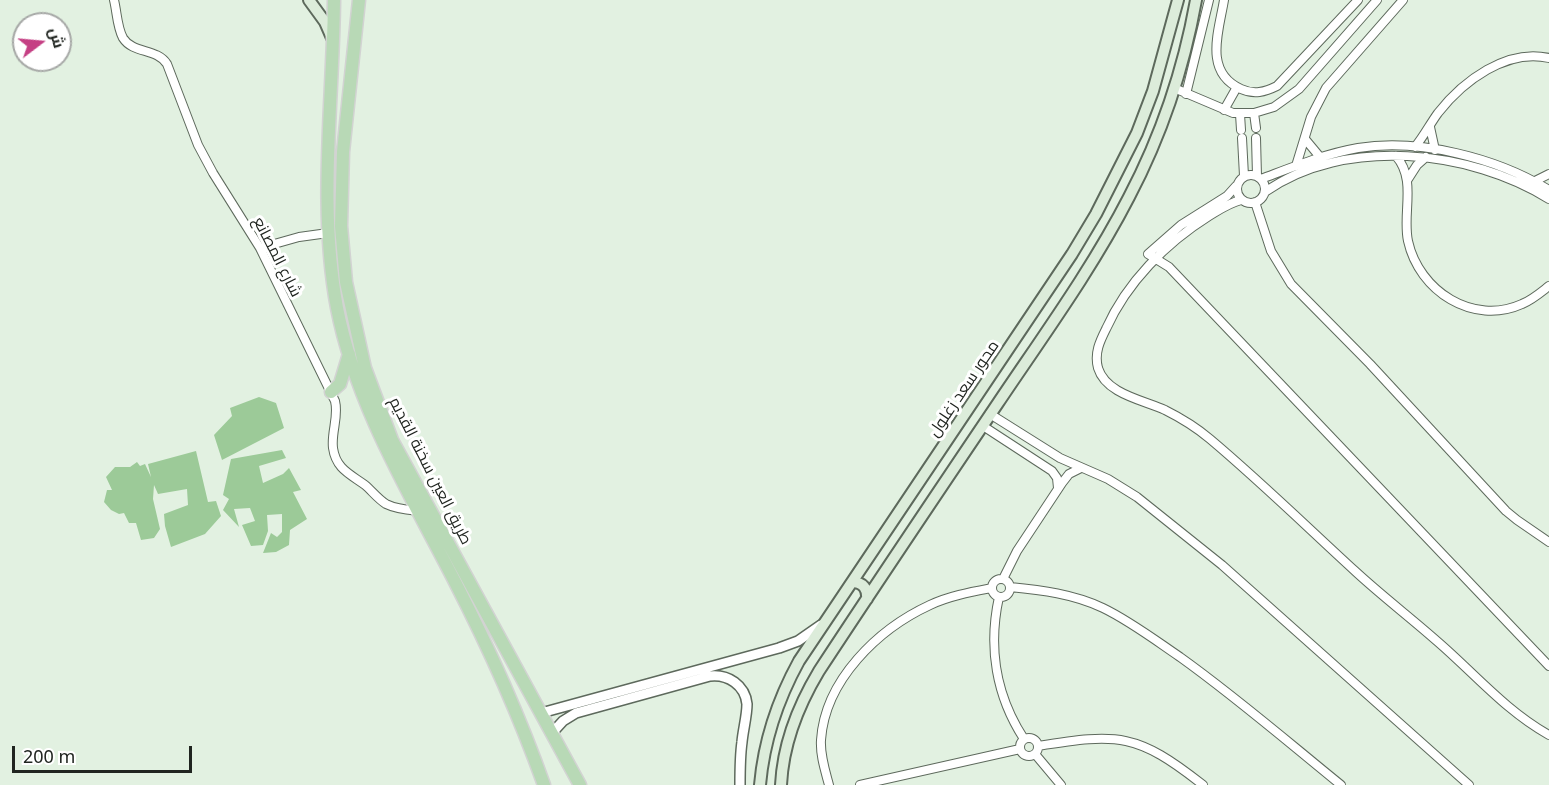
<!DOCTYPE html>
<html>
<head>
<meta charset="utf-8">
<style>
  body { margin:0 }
  #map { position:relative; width:1549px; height:785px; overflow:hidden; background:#e2f1e1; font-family:"Noto Sans",Cairo,sans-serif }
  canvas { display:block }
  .north { position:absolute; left:12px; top:12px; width:60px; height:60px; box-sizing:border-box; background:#fff; border:2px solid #a6a8a6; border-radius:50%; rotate:74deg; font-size:16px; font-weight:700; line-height:24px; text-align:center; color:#202520 }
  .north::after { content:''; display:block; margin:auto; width:21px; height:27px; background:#c54084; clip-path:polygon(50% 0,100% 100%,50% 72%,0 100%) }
  .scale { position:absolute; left:12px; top:746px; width:180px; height:27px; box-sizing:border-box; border:3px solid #202520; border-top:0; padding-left:8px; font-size:18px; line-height:21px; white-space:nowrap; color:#202520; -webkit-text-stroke:4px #fff; paint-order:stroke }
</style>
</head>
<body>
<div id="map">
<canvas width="1549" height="785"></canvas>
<div class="north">ش</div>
<div class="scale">200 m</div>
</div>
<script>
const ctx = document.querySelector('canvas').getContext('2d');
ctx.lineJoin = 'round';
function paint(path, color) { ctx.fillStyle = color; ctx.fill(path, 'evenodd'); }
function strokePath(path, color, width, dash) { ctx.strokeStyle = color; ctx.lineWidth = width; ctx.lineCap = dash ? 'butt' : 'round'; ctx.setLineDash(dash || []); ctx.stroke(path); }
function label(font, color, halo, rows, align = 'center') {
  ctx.font = font + ' "Noto Sans",Cairo,sans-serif'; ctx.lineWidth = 6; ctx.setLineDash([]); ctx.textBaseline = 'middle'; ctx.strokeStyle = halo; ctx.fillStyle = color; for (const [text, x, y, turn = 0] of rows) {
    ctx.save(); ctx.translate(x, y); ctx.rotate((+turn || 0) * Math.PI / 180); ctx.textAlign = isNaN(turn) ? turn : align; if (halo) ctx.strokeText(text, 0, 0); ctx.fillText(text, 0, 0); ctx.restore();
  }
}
paint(new Path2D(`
  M259,397l17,6 8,25 -62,32 -8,-25 18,-19 -2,-8z
  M282,450l4,8 -27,8 4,17 20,-9 6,-6 12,22 -8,2 14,27 -17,11 -1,15 -13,7 -13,1 8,-20 6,4 5,-5v-18l-15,1 1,16 -5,14 -12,1 -9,-21 13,-4 -5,-13 -16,1 5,18 -16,-17 6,-11 -6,-4 8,-36z
  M196,451l12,51 8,-1 5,15 -16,18 -34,13 -6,-21 -1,-12 24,-9 -1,-16 -29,5 -4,-9 -1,14 7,30 -6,9 -13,2 -5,-17h-7l-5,-10 -5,1 -8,-4 -7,-8 3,-12h5l-6,-13 9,-10h15l7,-5 3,4 5,-2 6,13 -3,-13z`), '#9cca98');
const minor = new Path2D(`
  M114,0c3,12 3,27 9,38 10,16 34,10 44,26l31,81 15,28 47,75 75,153c4,16 -4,31 -2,47 3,21 17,26 32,37 7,6 13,14 21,19 10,5 22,6 32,7
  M1224,0c-5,31 -21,72 17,89 13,6 24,3 36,-3l81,-86
  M1174,88l59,25h21l20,-6 25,-18 78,-89
  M1186,94l23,-94
  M1224,110l13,-23
  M1254,113l2,15
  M1240,114l1,16
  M1430,127l5,23
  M1242,138l2,38
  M1256,138l1,38
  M1305,139l15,18
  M1415,147c9,-11 15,-23 23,-34 25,-32 69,-65 111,-55
  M1396,156c21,24 6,57 12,85 11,50 65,85 114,63 10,-4 18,-11 27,-18
  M1296,166l15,-49 15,-29 77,-88
  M1237 189a14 14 0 1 1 28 0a14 14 0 1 1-28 0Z
  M1261,179c32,-12 63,-25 97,-31 61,-10 139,10 191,42
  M1408,179l9,-14 9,-8
  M1535,181l14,-7
  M1236,186l-9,10 -46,29 -33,29 21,13 380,399
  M1265,192c79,-56 206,-42 284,7
  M1241,200c-12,3 -22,10 -32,16 -43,27 -82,66 -103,113 -6,12 -12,24 -8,39 8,26 45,32 67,42 16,8 32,18 45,29 50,42 97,88 145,132 27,25 56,47 83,71 37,32 68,69 111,93
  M1255,202l16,49 20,33 79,80 136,147 11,9 32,22
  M260,248l39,-11 29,-4
  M990,414l70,44 48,21 29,18 85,68 247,220
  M983,426l69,45 5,7 1,10
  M1003,579l14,-28 45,-68 7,-9 12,-6
  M992 588a9 9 0 1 1 18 0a9 9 0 1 1-18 0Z
  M1010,587c31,3 64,7 93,21 27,13 52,32 77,49 56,40 108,85 161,128
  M999,597c-11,50 -3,99 25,142
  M1020 747a9 9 0 1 1 18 0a9 9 0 1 1-18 0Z
  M1038,746c81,-13 99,-13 165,39
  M1035,754l26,31
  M829,785c-4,-15 -9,-30 -8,-45 4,-60 57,-111 109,-135 19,-9 41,-13 62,-17
  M860,785l160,-36`);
const tertiary = new Path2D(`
  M541,713l238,-65 19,-7 23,-16
  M552,733l11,-12 13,-8 134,-37c18,-2 35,9 37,28 0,12 -4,26 -5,38 -2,14 -2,29 -2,43`);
const secondary = new Path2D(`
  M309,0l16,22 7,16
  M852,582c11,0 16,7 15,17
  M760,785c4,-45 17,-84 39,-124l273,-407 24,-40 41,-81 16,-42 25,-91
  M781,785c2,-41 17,-79 38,-114 59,-90 119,-179 179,-268 45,-67 94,-134 131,-206 32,-61 55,-130 67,-197`);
const primary = new Path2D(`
  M334,0c-1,103 -16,206 3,308 19,98 73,186 118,274 34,66 64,133 89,203
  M359,0l-16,152 -2,74 5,56 19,86 27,72 188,345
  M331,392l9,-8 9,-30`);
strokePath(minor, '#5d695c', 10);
strokePath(tertiary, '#5d695c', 12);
strokePath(secondary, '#5d695c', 14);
strokePath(primary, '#d2d3d2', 15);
strokePath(minor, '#fff', 8);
strokePath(tertiary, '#fff', 9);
strokePath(secondary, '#dcecda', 10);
strokePath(primary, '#b8d9b6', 12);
label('16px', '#202520', '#fff', [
  ["شارع المصانع",277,257,63],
  ["محور سعد زغلول",964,389,-56],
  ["طريق العين سخنة القديم",430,471,63]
]);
</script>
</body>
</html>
